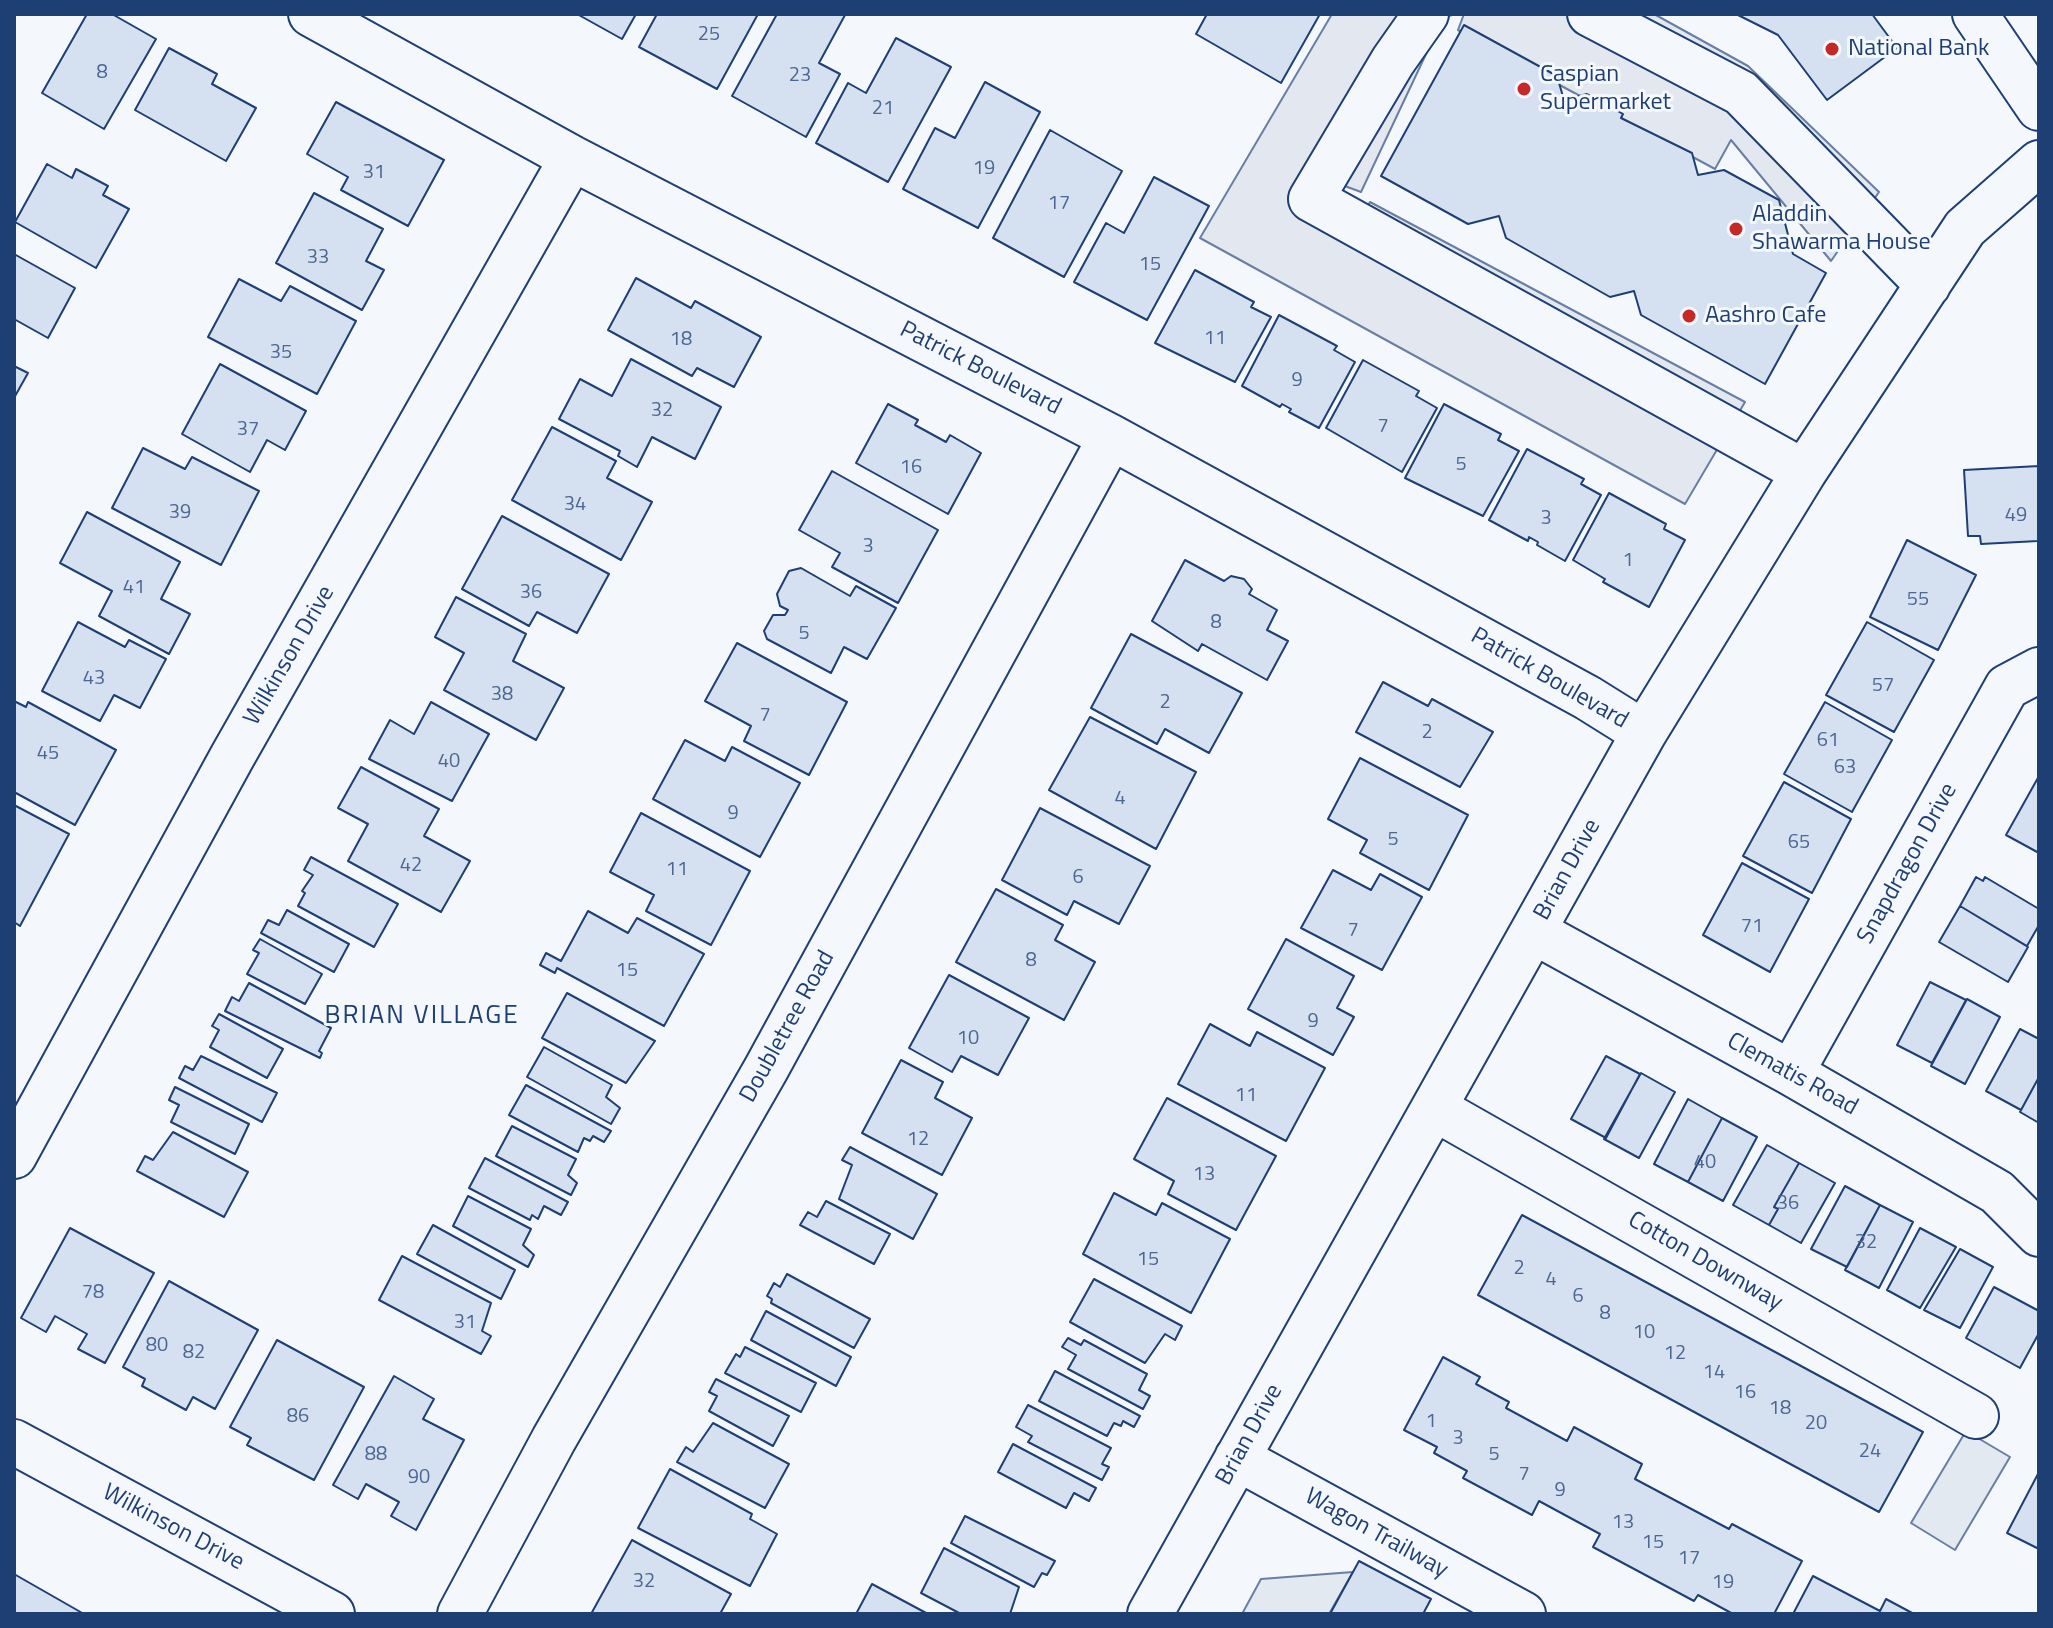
<!DOCTYPE html>
<html>
<head>
<meta charset="utf-8">
<style>
  body { margin:0 }
  #map { position:relative; width:2053px; height:1628px; overflow:hidden; background:#f4f7fb; font-family:"Titillium Web",sans-serif }
  canvas { display:block }
  .frame { position:absolute; inset:0; border:16px solid #1d3f73; pointer-events:none }
</style>
</head>
<body>
<div id="map">
<canvas width="2053" height="1628"></canvas>
<div class="frame"></div>
</div>
<script>
const ctx = document.querySelector('canvas').getContext('2d');
ctx.lineJoin = 'round';
function paint(path, color) { ctx.fillStyle = color; ctx.fill(path, 'evenodd'); }
function strokePath(path, color, width, dash) { ctx.strokeStyle = color; ctx.lineWidth = width; ctx.lineCap = dash ? 'butt' : 'round'; ctx.setLineDash(dash || []); ctx.stroke(path); }
function label(font, color, halo, rows, align = 'center') {
  ctx.font = font + ' "Titillium Web",sans-serif'; ctx.lineWidth = 6; ctx.setLineDash([]); ctx.textBaseline = 'middle'; ctx.strokeStyle = halo; ctx.fillStyle = color; for (const [text, x, y, turn = 0] of rows) {
    ctx.save(); ctx.translate(x, y); ctx.rotate((+turn || 0) * Math.PI / 180); ctx.textAlign = isNaN(turn) ? turn : align; if (halo) ctx.strokeText(text, 0, 0); ctx.fillText(text, 0, 0); ctx.restore();
  }
}
const green = new Path2D(`
  M1966,1431l44,26 -55,93 -44,-27z
  M1353,1572l-24,42h-87l19,-35z`);
paint(green, '#e3e9f0');
strokePath(green, '#687fa3', 2);
const parking = new Path2D(`
  M1332,14h123l-12,4 -82,174 -27,-10 20,47 16,-27 375,200 -60,102 -485,-266z
  M1464,14h190l94,52 131,126 -48,69 -100,-121 -16,29 -257,-139z`);
paint(parking, '#e3e8f0');
strokePath(parking, '#687fa3', 2);
const building = new Path2D(`
  M87,14h25l44,25 -52,90 -62,-36z
  M577,14h59l-14,25z
  M657,14h101l-41,75 -78,-42z
  M777,14l68,1 -26,48 21,11 -34,63 -74,-41z
  M1207,14h113l-39,69 -85,-49z
  M1736,14h136l25,34 -70,52 -49,-65z
  M1464,25l93,51 7,24 23,-6 36,20 -2,4 71,35 6,22 26,-5 55,30 14,54 33,19 -61,111 -124,-69 -7,-24 -24,6 -104,-59 -7,-22 -31,8 -87,-48z
  M896,38l55,29 -63,115 -72,-39 32,-60 18,10z
  M169,48l48,26 -5,10 44,24 -30,53 -91,-51z
  M985,82l55,30 -62,116 -75,-39 32,-61 20,10z
  M336,102l108,58 -36,66 -67,-36 7,-13 -41,-23z
  M1050,130l72,41 -58,106 -71,-39z
  M47,164l25,14 4,-9 32,17 -5,9 26,14 -33,59 -81,-46z
  M1154,177l55,29 -62,114 -73,-38 32,-59 18,10z
  M314,193l69,36 -17,32 18,9 -22,40 -86,-47z
  M14,254l61,34 -27,50 -34,-19z
  M1195,270l59,32 -3,5 20,10 -36,65 -80,-39z
  M636,278l55,30 4,-7 66,36 -27,50 -37,-19 -5,8 -84,-46z
  M239,279l42,22 9,-15 66,35 -39,73 -109,-57z
  M1279,315l58,31 -3,4 21,12 -36,66 -30,-16 2,-3 -9,-5 -2,3 -38,-21z
  M631,359l90,48 -26,52 -43,-22 -15,30 -19,-11 2,-5 -61,-32 21,-40 32,17z
  M1363,360l56,31 -3,5 21,12 -35,64 -76,-44z
  M220,364l86,47 -21,39 -18,-10 -17,32 -68,-38z
  M14,366l14,7 -14,25z
  M888,404l30,16 -3,5 31,17 4,-7 31,18 -33,61 -92,-51z
  M1444,404l57,30 -3,6 21,11 -36,65 -78,-38z
  M552,427l64,34 -9,17 45,24 -31,58 -109,-60z
  M143,448l42,21 7,-12 67,34 -38,74 -109,-57z
  M1527,449l57,30 -3,5 20,11 -36,66 -28,-16 1,-3 -9,-5 -1,4 -39,-21z
  M2039,466l-1,75 -57,3 -1,-8h-12l-4,-66z
  M832,471l106,59 -40,73 -66,-36 8,-14 -41,-23z
  M1609,493l57,31 -2,5 21,11 -36,67 -46,-25 2,-3 -32,-19z
  M87,512l93,50 -19,37 29,15 -21,40 -70,-38 13,-25 -52,-28z
  M502,516l107,58 -32,59 -40,-21 -8,14 -67,-37z
  M1907,540l69,35 -38,75 -68,-33z
  M1185,560l39,21 7,-5 13,3 8,10 -3,5 28,16 -10,20 21,11 -21,39 -65,-36 -4,7 -46,-30z
  M801,568l49,28 6,-10 40,22 -29,51 -23,-12 -13,26 -64,-34 -3,-8 9,-16h12l3,-5 -8,-4 -3,-12 12,-23z
  M456,597l70,37 -13,27 51,27 -28,52 -92,-50 20,-37 -29,-16z
  M78,622l47,25 4,-7 37,19 -26,49 -26,-13 -14,26 -58,-30z
  M1867,622l67,38 -40,72 -68,-37z
  M1131,634l111,59 -33,60 -44,-24 -8,15 -66,-36z
  M737,643l110,59 -38,73 -65,-34 7,-15 -46,-25z
  M1383,682l45,24 4,-7 61,33 -33,55 -104,-55z
  M14,701l12,6 2,-5 88,48 -41,75 -61,-33z
  M431,702l58,32 -37,67 -83,-42 21,-39 24,14z
  M1825,702l67,38 -40,72 -68,-38z
  M1090,717l106,55 -40,77 -107,-59z
  M685,740l40,21 7,-14 68,36 -40,74 -107,-58z
  M1360,758l108,57 -39,75 -69,-37 7,-13 -39,-21z
  M361,767l78,42 -15,27 46,25 -29,51 -93,-51 20,-37 -30,-16z
  M2039,776v77l-33,-18z
  M1784,782l67,37 -39,74 -69,-37z
  M14,805l55,29 -49,92 -6,-4z
  M1040,808l110,58 -31,58 -45,-23 -7,14 -65,-35z
  M641,813l109,58 -39,74 -65,-34 8,-16 -44,-23z
  M311,857l87,47 -24,43 -76,-41 7,-13 -3,-2 11,-16 -9,-5z
  M1742,863l67,36 -39,73 -67,-37z
  M1333,870l38,20 9,-16 42,23 -40,73 -81,-42z
  M1976,877l7,4 2,-4 54,32v16l-12,21 -67,-40z
  M996,889l67,36 -8,15 40,22 -31,58 -108,-58z
  M1960,906l68,41 -20,35 -69,-40z
  M287,910l62,34 -15,28 -73,-39 7,-13 11,5z
  M588,911l40,22 9,-15 67,36 -40,72 -107,-58 -2,5 -15,-8 6,-12 15,8z
  M260,939l62,35 -17,30 -58,-30 12,-21 -6,-3z
  M1286,939l68,37 -17,32 17,9 -21,38 -85,-46z
  M949,975l80,43 -31,57 -37,-19 -9,16 -43,-24z
  M1930,982l36,18 -34,63 -35,-18z
  M249,983l82,45 -12,23 3,2 -2,5 -95,-47 7,-14 7,4z
  M567,993l88,48 -29,42 -84,-45z
  M1967,999l33,18 -35,67 -34,-18z
  M219,1014l64,35 -16,29 -57,-31 9,-17 -7,-4z
  M1210,1024l40,22 7,-14 68,36 -39,73 -108,-57z
  M2020,1029l19,10v38l-18,33 -35,-19z
  M544,1047l68,38 -6,12 14,11 -9,16 -84,-47z
  M201,1056l76,37 -15,29 -83,-44 6,-12 8,4z
  M1606,1056l34,18 -34,64 -35,-19z
  M901,1060l42,22 -8,16 37,20 -30,57 -80,-42z
  M1641,1073l34,19 -36,66 -35,-19z
  M2039,1077v46l-19,-11z
  M526,1085l85,46 -7,11 -11,-6 -3,5 -6,-3 -6,14 -69,-37z
  M175,1087l74,37 -14,30 -64,-32 8,-17 -10,-5z
  M1167,1098l109,58 -40,74 -68,-36 6,-13 -40,-22z
  M1688,1099l34,19 -34,64 -34,-18z
  M1722,1118l35,19 -34,64 -35,-19z
  M512,1126l64,33 -8,16 9,8 -6,12 -75,-39z
  M173,1132l75,40 -24,45 -87,-46 8,-15 8,4z
  M1767,1145l32,18 -25,44 4,2 -9,16 -36,-20z
  M850,1147l87,47 -24,45 -74,-40 13,-34 -10,-5z
  M485,1158l83,44 -7,13 -17,-9 -6,13 -6,-4 -2,5 -61,-32z
  M1799,1163l36,20 -34,60 -32,-18 9,-16 -4,-2z
  M1845,1186l35,19 -33,62 -36,-18z
  M1114,1193l42,22 6,-12 68,36 -39,74 -108,-59z
  M468,1196l63,33 -8,16 11,10 -6,12 -75,-41z
  M826,1201l64,33 -16,30 -74,-39 8,-13 9,5z
  M1880,1205l33,17 -34,66 -34,-18z
  M1522,1215l401,217 -44,80 -401,-217z
  M433,1225l82,45 -14,29 -84,-45z
  M70,1228l84,45 -49,90 -27,-14 9,-15 -32,-18 -9,16 -25,-14z
  M1920,1228l36,19 -36,61 -33,-18z
  M1960,1249l33,18 -33,61 -36,-18z
  M402,1256l89,47 -9,28 9,5 -10,18 -102,-54z
  M787,1274l83,45 -16,29 -83,-45 1,-4 -5,-3 7,-13 6,4z
  M1094,1279l88,47 -7,14 -10,-6 -20,29 -75,-41z
  M169,1281l89,49 -43,79 -22,-12 -7,13 -44,-24 3,-7 -22,-12z
  M1994,1287l45,24v22l-19,35 -54,-30z
  M766,1311l85,46 -15,29 -85,-46z
  M1068,1338l13,7 3,-5 63,34 -8,16 11,6 -7,13 -75,-40 8,-14 -14,-8z
  M277,1340l87,47 -50,93 -67,-35 4,-7 -21,-11z
  M745,1347l71,36 -15,29 -76,-39 11,-19 4,3z
  M1443,1357l37,20 -4,7 33,18 -3,6 61,33 7,-14 68,37 -7,15 94,50 3,-5 70,37 -28,53h-41l-35,-19 -4,6 -101,-54 7,-13 -61,-33 -7,14 -69,-37 4,-7 -33,-18 3,-6 -33,-17z
  M1055,1371l85,45 -6,11 -11,-6 -2,5 -7,-3 -7,13 -68,-35z
  M394,1376l40,23 -11,20 41,21 -48,90 -25,-14 8,-14 -33,-18 -8,15 -25,-14z
  M716,1379l73,37 -16,30 -64,-35 8,-15 -8,-4z
  M1028,1405l83,43 -9,16 7,3 -7,13 -74,-38 4,-6 -16,-9z
  M713,1423l76,41 -24,44 -88,-46 9,-15 7,5z
  M1013,1444l83,44 -7,13 -15,-8 -8,15 -68,-36z
  M670,1469l82,45 -2,5 27,15 -27,52 -112,-58z
  M2039,1472v77l-32,-16z
  M965,1516l90,45 -8,14 -5,-2 -8,14 -83,-44z
  M632,1540l99,54 -11,20h-129z
  M944,1548l75,39 -9,27h-49l-40,-21z
  M1359,1561l72,38 -8,15h-93z
  M14,1574l70,40h-70z
  M1813,1576l67,35 6,-12 28,15h-121z
  M872,1584l56,30h6h-78z`);
paint(building, '#d5e0f0');
strokePath(building, '#1d3f73', 2);
const minor = new Path2D(`
  M311,14l261,144 539,279 477,261 56,35
  M1426,14l-33,47 -82,138 493,273
  M1590,14l151,79 187,192
  M1533,931l258,142 206,119 42,42
  M1791,1073l216,-386 32,-17
  M1434,1108l542,308
  M14,1156l218,-399 340,-599
  M14,1442l318,172
  M1237,1458l286,156
  M460,1614l94,-175 212,-370 345,-632
  M1150,1614l494,-881 160,-261 161,-244 74,-65`);
const major = new Path2D(`
  M1975,14l64,94`);
strokePath(minor, '#1d3f73', 48);
strokePath(major, '#1d3f73', 48);
strokePath(minor, '#f4f7fb', 44);
strokePath(major, '#f4f7fb', 44);
for (const [x, y, r, color] of [
  [1832,49,8,"#c62828"],
  [1524,89,8,"#c62828"],
  [1736,229,8,"#c62828"],
  [1689,316,8,"#c62828"]
]) { const dot = new Path2D(); dot.arc(x, y, r, 0, 2 * Math.PI); ctx.fillStyle = color; ctx.fill(dot); strokePath(dot, '#f4f7fb', 3); }
label('20px', '#4b6792', null, [
  ["25",709,35],
  ["8",102,73],
  ["23",800,76],
  ["21",883,109],
  ["19",984,169],
  ["31",374,173],
  ["17",1059,204],
  ["33",318,258],
  ["15",1150,265],
  ["11",1215,339],
  ["18",681,340],
  ["35",281,353],
  ["9",1297,381],
  ["32",662,411],
  ["7",1383,427],
  ["37",248,430],
  ["5",1461,465],
  ["16",911,468],
  ["34",575,505],
  ["39",180,513],
  ["49",2016,516],
  ["3",1546,519],
  ["3",868,547],
  ["1",1628,561],
  ["41",134,588],
  ["36",531,593],
  ["55",1918,600],
  ["8",1216,623],
  ["5",804,634],
  ["43",94,679],
  ["57",1883,686],
  ["38",502,695],
  ["2",1165,703],
  ["7",765,716],
  ["2",1427,733],
  ["61",1828,741],
  ["45",48,754],
  ["40",449,762],
  ["63",1845,768],
  ["4",1120,799],
  ["9",733,814],
  ["5",1393,840],
  ["65",1799,843],
  ["42",411,866],
  ["11",677,870],
  ["6",1078,878],
  ["71",1752,927],
  ["7",1353,931],
  ["8",1031,961],
  ["15",627,971],
  ["9",1313,1022],
  ["10",968,1039],
  ["11",1246,1096],
  ["12",918,1140],
  ["40",1705,1163],
  ["13",1204,1175],
  ["36",1788,1204],
  ["32",1866,1243],
  ["15",1148,1260],
  ["2",1519,1269],
  ["4",1551,1280],
  ["78",93,1293],
  ["6",1578,1297],
  ["8",1605,1314],
  ["31",465,1323],
  ["10",1644,1333],
  ["80",157,1346],
  ["82",194,1353],
  ["12",1675,1354],
  ["14",1714,1373],
  ["16",1745,1393],
  ["18",1780,1409],
  ["86",298,1417],
  ["1",1431,1422],
  ["20",1816,1424],
  ["3",1458,1439],
  ["24",1870,1452],
  ["88",376,1455],
  ["5",1494,1455],
  ["7",1524,1475],
  ["90",419,1478],
  ["9",1560,1491],
  ["13",1623,1523],
  ["15",1653,1543],
  ["17",1689,1559],
  ["32",644,1582],
  ["19",1723,1583]
]);
label('24px', '#1d3f73', '#f4f7fb', [
  ["National Bank",1848,49],
  ["Caspian",1540,75],
  ["Supermarket",1540,103],
  ["Aladdin",1752,215],
  ["Shawarma House",1752,243],
  ["Aashro Cafe",1705,316]
], 'left');
label('24px', '#1d3f73', '#f4f7fb', [
  ["Patrick Boulevard",980,369,27],
  ["Wilkinson Drive",290,656,-60],
  ["Patrick Boulevard",1549,679,30],
  ["Snapdragon Drive",1908,864,-61],
  ["Brian Drive",1568,870,-61],
  ["Doubletree Road",788,1027,-61],
  ["Clematis Road",1792,1075,29],
  ["Cotton Downway",1705,1262,30],
  ["Brian Drive",1250,1435,-61],
  ["Wilkinson Drive",173,1528,28],
  ["Wagon Trailway",1376,1534,29]
]);
ctx.letterSpacing = '2px';
label('26px', '#1d3f73', '#f4f7fb', [
  ["BRIAN VILLAGE",422,1017]
]);
ctx.letterSpacing = '0px';
</script>
</body>
</html>
